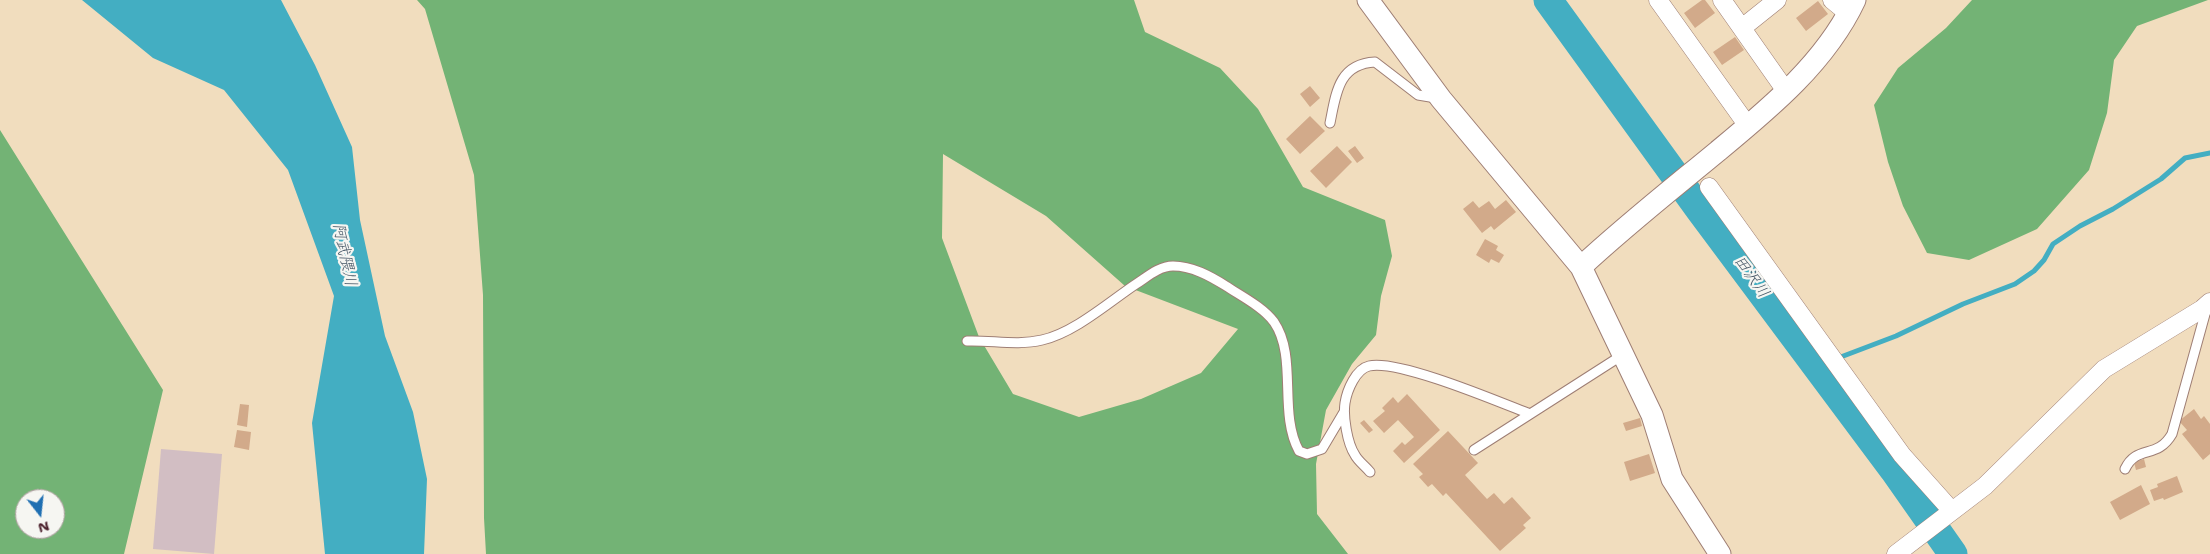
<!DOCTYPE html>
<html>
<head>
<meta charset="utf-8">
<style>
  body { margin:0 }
  #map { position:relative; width:2210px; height:554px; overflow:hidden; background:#f1ddbe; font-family:"Shantell Sans",sans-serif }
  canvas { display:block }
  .north { position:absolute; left:15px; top:489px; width:50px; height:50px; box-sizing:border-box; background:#f6f6f2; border:1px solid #b1a0a2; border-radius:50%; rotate:164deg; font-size:14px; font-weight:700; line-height:20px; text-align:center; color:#4a1f2b }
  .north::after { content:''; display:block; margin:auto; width:18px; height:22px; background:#1f6fb2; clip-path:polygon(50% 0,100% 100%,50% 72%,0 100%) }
</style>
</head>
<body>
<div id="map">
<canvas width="2210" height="554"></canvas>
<div class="north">N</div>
</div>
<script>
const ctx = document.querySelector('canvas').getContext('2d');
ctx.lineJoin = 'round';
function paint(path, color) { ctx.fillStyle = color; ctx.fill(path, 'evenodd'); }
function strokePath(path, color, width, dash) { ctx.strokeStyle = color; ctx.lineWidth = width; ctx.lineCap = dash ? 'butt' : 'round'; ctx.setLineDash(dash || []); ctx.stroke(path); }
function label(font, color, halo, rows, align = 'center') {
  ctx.font = font + ' "Shantell Sans","Klee One",sans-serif'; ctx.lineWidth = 4.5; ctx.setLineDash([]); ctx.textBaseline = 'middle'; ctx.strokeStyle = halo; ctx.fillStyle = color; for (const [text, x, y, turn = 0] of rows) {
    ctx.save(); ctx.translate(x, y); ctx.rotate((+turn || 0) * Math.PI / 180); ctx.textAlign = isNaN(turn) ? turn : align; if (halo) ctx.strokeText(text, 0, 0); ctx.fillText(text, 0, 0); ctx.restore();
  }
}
paint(new Path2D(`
  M161,449l61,5 -8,100 -61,-5z`), '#d2bec3');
paint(new Path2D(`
  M417,0h717l11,32 75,36 38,41 45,78 82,33 7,36 -11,40 -5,39 -24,29 -26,46 -10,54 1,50 31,40h-862l-2,-36 -1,-223 -9,-120 -49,-166zM943,154l103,62 79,70 113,43 -37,44 -60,26 -62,18 -66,-23 -34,-57 -37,-99z
  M1972,0h236l-71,26 -23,34 -7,53 -18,57 -52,59 -68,31 -42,-7 -24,-47 -15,-44 -14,-57 24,-37 48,-40z
  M0,130l163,260 -39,164h-124zM25,499h30v30h-30z`), '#73b375');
paint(new Path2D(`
  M82,0h199l34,65 37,82 8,73 25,116 28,76 14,67 -3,75h-99l-13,-131 22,-127 -46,-126 -64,-80 -71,-32z`), '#43aec2');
strokePath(new Path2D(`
  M1817,366l79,-30 67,-32 52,-20 19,-13 10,-11 9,-16 27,-18 33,-17 48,-30 24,-21 25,-5`), '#43aec2', 5);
strokePath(new Path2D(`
  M1548,0l152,210 194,260 59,84`), '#43aec2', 29);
paint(new Path2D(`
  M1702,0h3l10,13 -20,15 -11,-15z
  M1818,1l10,13 -22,17 -10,-13z
  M1735,37l9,13 -22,15 -9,-13z
  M1310,86l10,12 -10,9 -10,-13z
  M1310,116l15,15 -25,23 -14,-15z
  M1337,146l15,16 -26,26 -16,-17z
  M1355,146l9,12 -7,5 -9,-12z
  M1506,200l10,12 -22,18 -3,-4 -9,7 -19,-24 10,-8 6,7 10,-7 6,8z
  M1485,239l13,7 -2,4 8,5 -5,8 -8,-4 -2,4 -13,-8z
  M1407,394l33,36 -36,33 -11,-12 9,-9 3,3 9,-8 -16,-17 -14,13 -11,-12 12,-10 -3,-3 11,-11 5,6z
  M240,404l9,1 -2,22 -10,-2z
  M2194,409l7,10 3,-3 6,8v30l-7,6 -21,-26 5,-4 -8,-9z
  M1640,418l2,8 -16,5 -3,-8z
  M1364,420l9,10 -4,3 -9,-10z
  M237,430l14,2 -2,18 -15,-3z
  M1448,431l30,32 -13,12 22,24 7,-6 10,11 8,-7 19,21 -8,7 3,3 -26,23 -54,-58 -3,3 -11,-12 -4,3 -9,-10 4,-3 -10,-10z
  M1649,454l6,19 -25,8 -6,-19z
  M2144,459l2,8 -10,3 -2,-8z
  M2177,476l6,16 -19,8 -1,-2 -9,3 -4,-11 8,-3 -1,-3z
  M2141,485l9,19 -30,16 -10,-18z`), '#d2aa8a');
const service = new Path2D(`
  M1330,123c6,-29 8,-59 45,-61l43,33 18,3
  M967,341c25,-1 50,5 75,-1 32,-7 67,-38 94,-56 11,-7 23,-18 37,-18 19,0 37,10 53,20 15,10 37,21 48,36 24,35 4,91 25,129l8,3 15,-5 22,-37
  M1474,450l150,-96
  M2125,469c12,-25 32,-9 47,-35l35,-127
  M1370,472c-5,-6 -12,-11 -15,-17 -8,-12 -12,-39 -10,-52 2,-13 11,-34 24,-37 29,-7 130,36 161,48`);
const minor = new Path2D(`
  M1658,0l90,126
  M1722,0l64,91
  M1832,0l17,14
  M1742,28l35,-28
  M1709,187l193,268 50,56
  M1896,554l89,-68 119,-117 98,-60 8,-7`);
const tertiary = new Path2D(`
  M1368,0l73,99 140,168 71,148 20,64 48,75
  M1581,267c44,-41 91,-78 137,-116 52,-43 108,-89 137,-151`);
strokePath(service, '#9e7e74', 11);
strokePath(minor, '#9e7e74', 19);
strokePath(tertiary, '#9e7e74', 23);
strokePath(service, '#fff', 9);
strokePath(minor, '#fff', 18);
strokePath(tertiary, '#fff', 21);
label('italic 16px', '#475867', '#f6f6f2', [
  ["阿武隈川",344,255,78],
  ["田沢川",1751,277,54]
]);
</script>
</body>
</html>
